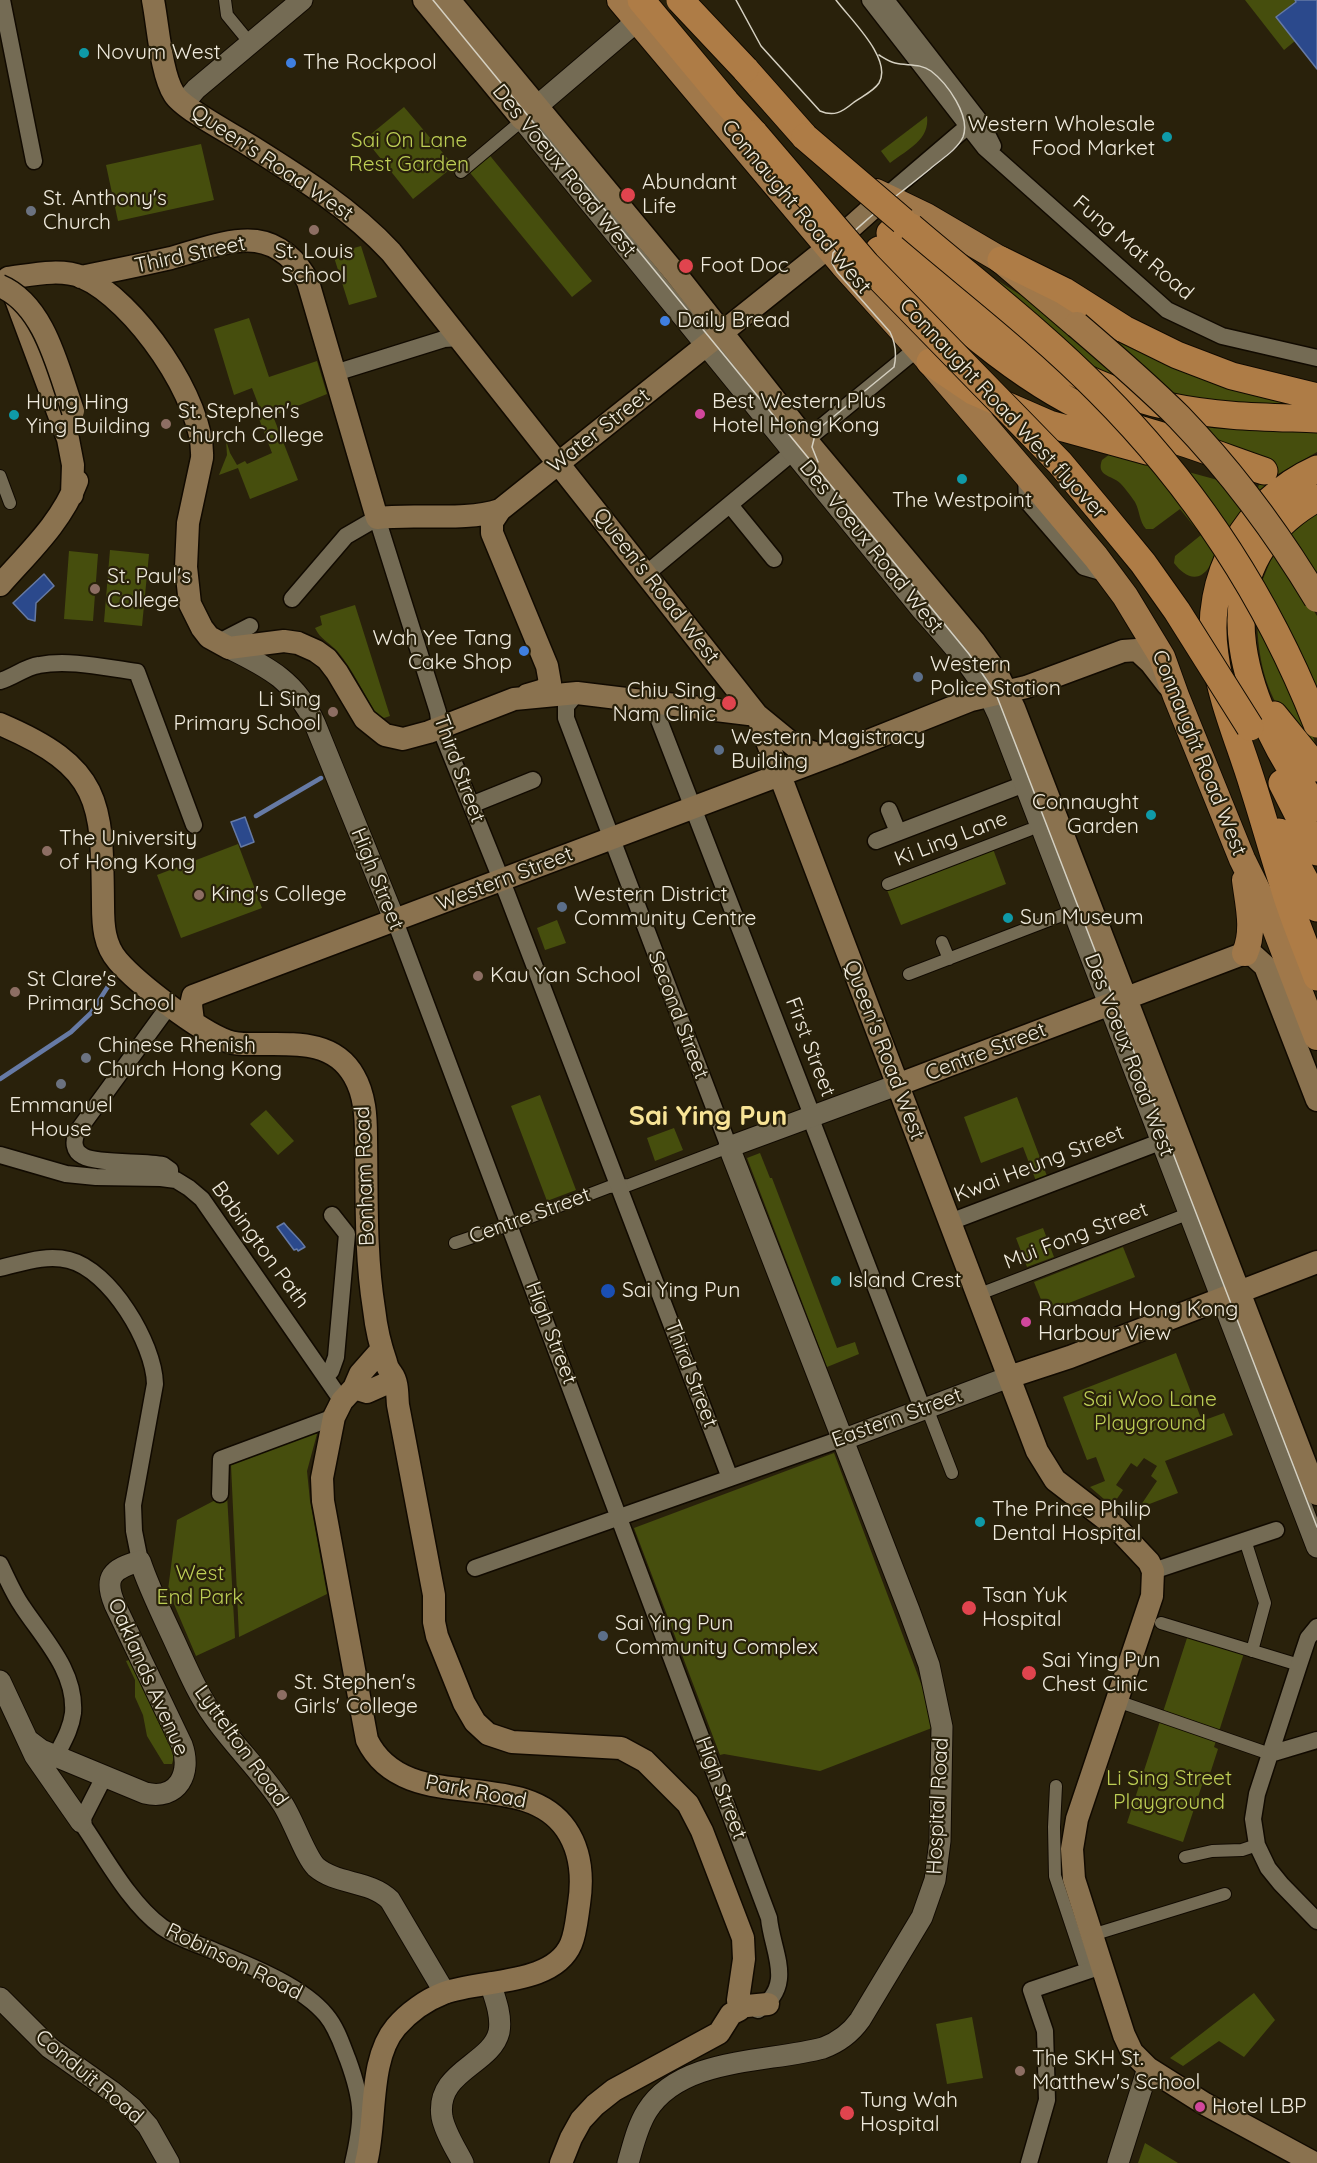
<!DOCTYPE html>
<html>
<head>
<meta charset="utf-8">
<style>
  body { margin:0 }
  canvas { display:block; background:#29210b }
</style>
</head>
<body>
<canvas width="1317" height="2163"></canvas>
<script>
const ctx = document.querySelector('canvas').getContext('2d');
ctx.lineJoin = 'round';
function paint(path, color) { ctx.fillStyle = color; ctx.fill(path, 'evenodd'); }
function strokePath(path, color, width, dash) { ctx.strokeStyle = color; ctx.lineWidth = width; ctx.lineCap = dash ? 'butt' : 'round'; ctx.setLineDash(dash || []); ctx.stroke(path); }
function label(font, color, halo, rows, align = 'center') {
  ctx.font = font + ' Quicksand,sans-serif'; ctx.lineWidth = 4.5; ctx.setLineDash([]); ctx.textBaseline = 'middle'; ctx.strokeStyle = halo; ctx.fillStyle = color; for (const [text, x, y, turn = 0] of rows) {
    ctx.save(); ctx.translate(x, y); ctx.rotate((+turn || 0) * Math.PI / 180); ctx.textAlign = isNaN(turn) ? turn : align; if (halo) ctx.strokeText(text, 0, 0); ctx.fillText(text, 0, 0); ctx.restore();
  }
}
paint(new Path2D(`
  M1245,0h50l1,1 -20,16 19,24 -11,9z
  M404,107l50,59 -41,33 -48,-60z
  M927,116c3,24 -19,33 -37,47l-9,-12z
  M201,144l13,56 -96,21 -12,-56z
  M487,152l105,129 -20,16 -105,-128z
  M361,246l16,51 -28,8 -16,-51z
  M955,253l87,56 98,82 -48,-18z
  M1054,294l263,113 -144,-7z
  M249,318l20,59 48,-16 10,33 -54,22 25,64 -48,19 -12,-31 -19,7 8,-20 -1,-15 4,13 7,12 8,-4 2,3 25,-11 -14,-37 4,-2 -10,-26 -18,7 -20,-66z
  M1197,419l120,7v26l-39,22 -22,19 12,-33 -55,-18z
  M1110,454l42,6 65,88c-3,6 -4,13 -8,19 -11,17 -25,9 -35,-4l1,-7 26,-21 -21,-26 -27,20h-7c-7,-8 -6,-18 -11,-27 -4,-6 -10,-14 -15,-19 -9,-8 -24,-7 -18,-23z
  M1181,470l44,12 19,24 -18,25z
  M1317,512v71l-29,-46z
  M110,550l39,4 -7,72 -38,-4z
  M69,551l29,3 -5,67 -29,-2z
  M1277,551l40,65v84l-57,-114 10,-24z
  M355,605l35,111 -6,2 -7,-3c-13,-21 -24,-45 -39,-63 -8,-9 -18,-13 -23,-24l7,-3 -2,-9z
  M1257,614l53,114 7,21c-11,-10 -25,-21 -33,-33 -21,-29 -27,-67 -27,-102z
  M238,844l24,64 -81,30 -24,-63z
  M993,849l13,35 -105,41 -14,-35z
  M557,920l9,23 -21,7 -8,-22z
  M540,1095l36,95 -29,11 -36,-95z
  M1017,1097l30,79 -11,5 -13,-34 -42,16 -17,-46z
  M266,1110l28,31 -16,14 -28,-31z
  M674,1128l9,22 -28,11 -8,-23z
  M760,1153l10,25h2l65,170 18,-6 4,12 -32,13 -80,-209z
  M1043,1228l11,29 -27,10 -11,-29z
  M1123,1247l12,30 -89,35 -12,-30z
  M1176,1353l26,68 22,-8 9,22 -68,26 13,32 -39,15 18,-27 -6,-5 6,-10 -13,-8 -7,9 -6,-4 -15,22 7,5 -11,16 -22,-19 15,-6 -9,-24 -9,3 -24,-63z
  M312,1431l5,3 -10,37 3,30 17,93 -88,43 -8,-172z
  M834,1453l103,273 -117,45 -96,-17 -4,1 -86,-227z
  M227,1494l8,144 -39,18 -28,-66 9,-70z
  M1188,1635l56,18 -30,94 4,2 -10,31 -4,-1 -21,63 -56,-19z
  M132,1659l43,94 -3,11h-8l-17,-28 -4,-21 -8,-18v-17l-9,-19z
  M1254,1993l21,27 -31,37 -25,-16 -36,25 -13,-8z
  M972,2017l11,61 -36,6 -11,-60z
  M1145,2143l33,20h-40z`), '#464e0d');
const water = new Path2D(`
  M1295,0h22v69l-41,-52 20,-15z
  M44,574l10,12 -18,17 -1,18 -7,-2 -15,-16z
  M245,817l9,25 -13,5 -10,-25z
  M284,1223c7,9 15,15 21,24l-7,4 -1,-2 -3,1 -17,-23z`);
paint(water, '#2b498c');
strokePath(water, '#667aa5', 1.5);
strokePath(new Path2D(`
  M256,816l65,-38
  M0,1079l71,-47 20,-19 23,-36`), '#667aa5', 4.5);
const pedestrian = new Path2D(`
  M225,0l2,15 23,28
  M461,172l57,-48 4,-5
  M0,476l10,27
  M888,884l141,-54
  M942,942l7,17
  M909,974l169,-65
  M455,1243l65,-22 89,-34 20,-2 100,-38
  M977,1295l213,-82
  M927,1408l25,65
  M1245,1540l20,63 -13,48
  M1161,1623l138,42
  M1117,1701l153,53
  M1056,1786l-2,41 1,49 29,87 14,3
  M1185,1857l27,-6 30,-1 15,-5
  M1092,1935l133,-41`);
const minor = new Path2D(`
  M2,0l32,161
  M870,0l115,148 182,162 55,26 95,22
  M886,0l96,124 11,22
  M886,196l82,-70 11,-3
  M335,373l109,-34 16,-1
  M806,440l112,-92
  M1026,475l1,26 57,66 24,7
  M730,505l44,54
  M646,574l147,-122
  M292,599l54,-63 31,-18 61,194 2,16 67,166 223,584
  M217,643l33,-17
  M0,681c14,-4 25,-14 39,-16 31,-6 67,3 98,7l57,153
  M577,693l-11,13v12l163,429
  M652,702l160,413 2,12 109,283
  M471,805l62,-25
  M889,810l9,22
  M876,841l159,-61
  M395,921l374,997c3,34 27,67 -11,92
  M0,1155l66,19 30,3 65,1 15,2 13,8 13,11 25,36 115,166
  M170,1179v-9l-7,-5c-19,-4 -67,-1 -80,-9 -10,-5 -10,-15 -6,-24l86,-118 10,-8
  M950,1222l223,-85
  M0,1268c22,-5 46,-14 69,-8 41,10 85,83 86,124l-22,121 1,26 6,30
  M326,1377l5,-6 5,-14 11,-123 -15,-19
  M220,1494l1,-35 113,-42
  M0,1564c7,14 13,29 22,42 21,32 54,65 51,107 -2,16 -10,29 -17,43
  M475,1568l366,-129
  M1153,1571l123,-41
  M1317,1627l-9,11 -9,27 -42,129 -4,25 4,26 11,23 13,16 36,37
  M1270,1754l47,-14
  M104,1777l-23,45c23,33 48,81 81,105 15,11 33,16 50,23 36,15 89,35 114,65 11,13 16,30 22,45 16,44 15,59 5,103
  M1029,2163l18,-63 -2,-69 -14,-41 71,-24`);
const tertiary = new Path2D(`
  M637,21l-115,98 400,491c29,33 58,63 76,104l319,833
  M184,103l12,-14 106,-89
  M229,648c39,19 68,34 86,76l80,197
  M841,1439l9,-2 159,-60
  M0,1681l35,75 46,66
  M29,1741l12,9 104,43c33,8 47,-20 37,-48l-67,-140c-12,-28 -3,-36 25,-44 9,27 22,53 34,79 12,26 23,53 40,77 21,30 48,55 68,86 11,16 23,53 34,64 21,18 54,13 74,33l55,93
  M0,1998l50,50 61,43 21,17 16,18 21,37
  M463,2163c-7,-14 -18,-30 -21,-46 -7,-46 49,-52 57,-85 3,-16 -4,-34 -9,-49
  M628,2163c5,-17 9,-36 19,-52 34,-54 119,-48 176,-63 16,-6 27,-14 37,-28l62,-103 13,-37 5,-39 2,-114 -13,-62 -20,-55 -180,-463 168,-62
  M1118,2163l30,-95`);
const secondary = new Path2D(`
  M153,0c5,25 8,74 21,94 9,15 58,40 75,51 51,32 101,63 142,107l366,463 280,736 18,29 61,47 33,35 4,9 -1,25 -75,223 -5,30 2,30 50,156 8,17 16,16 57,36 109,59
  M424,0l98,119
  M449,0l227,274 136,173 162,194 23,32 17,35 303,786
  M81,277c30,-6 60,-12 90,-19 26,-7 57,-20 85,-17 23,3 42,20 52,41l69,236c38,-5 88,4 123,-8l329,-263 57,-51
  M72,495l1,-30 -5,-26 -60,-161c23,-3 52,-10 74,-1 52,22 123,124 120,181l-14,65 -2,44 4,37 12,24 7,9 20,11 55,-7 14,2 18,8 11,8 10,13 28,47 20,16 18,4 26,-7 85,-33 63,-6 180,22 39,32 22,7 20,-1
  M500,510l-8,12v11l55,133 3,17 -6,7 -17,5
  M0,585c28,-32 62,-63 77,-104
  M0,724c103,44 102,78 103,181 0,20 1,40 15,56 20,23 80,69 109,80 10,4 20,3 31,3 36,0 76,-4 96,32 11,19 12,41 12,62 1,57 -1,115 8,171 2,18 6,36 12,53 1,6 3,8 6,12 6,8 5,21 6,31l36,190v27l3,14 27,67 11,19 13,12 24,8 109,6 24,13 43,43 14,27 41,107 1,21 -6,41 1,10 -8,4 -12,19 -105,57 -19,15 -14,15 -10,18 -10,25
  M193,1021l-2,-16 2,-9 645,-243 133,-53 55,-13 97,-36 14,-1 14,13 17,22
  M897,1085l348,-132 9,3 11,10 52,134
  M1009,1377l61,-20 247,-95
  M354,1388l13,4 18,-8
  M738,2000l9,6 21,-2
  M366,2163c11,-42 2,-103 30,-136 12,-14 30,-27 48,-34 37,-14 109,-7 127,-49 5,-12 6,-27 8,-40 4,-26 2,-53 -13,-75 -44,-64 -161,-11 -199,-89l-44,-239 -1,-23 12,-61 8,-16 12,-13 6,-14 22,-25`);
const primary = new Path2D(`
  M620,0l223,265 81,90 118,138 54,64 29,39 37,61 14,39 66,163 30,61 45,117
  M876,192l50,24 75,44 76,65
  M1245,880c3,24 10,50 0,73`);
const trunk = new Path2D(`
  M641,0l85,102 29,32
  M745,69l60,68
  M890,233c79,76 171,152 282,174 48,10 96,10 145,12
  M879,250c64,60 136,128 217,164 24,10 48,17 73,24 32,10 63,22 95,33
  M1001,260l63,31 60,38 53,26 55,21 85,21
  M930,362l43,29 76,33 98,27
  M1317,469c-71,32 -114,109 -102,186 6,46 25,88 38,131 11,34 20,68 31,101 9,31 22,60 33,90
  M1317,498c-130,73 -68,217 0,310
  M1274,715l43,53
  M1282,783l35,69
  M1279,832l27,50 11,26`);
strokePath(pedestrian, '#110a00', 14);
strokePath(minor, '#110a00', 19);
strokePath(tertiary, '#110a00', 23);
strokePath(secondary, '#110a00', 25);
strokePath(primary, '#110a00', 28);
strokePath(trunk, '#110a00', 29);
strokePath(pedestrian, '#746b54', 12);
strokePath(minor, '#746b54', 16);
strokePath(tertiary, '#746b54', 21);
strokePath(secondary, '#8a724f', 22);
strokePath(primary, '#a0784a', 26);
strokePath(trunk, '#ae7c46', 27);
strokePath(new Path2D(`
  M433,0l536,654 27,40 21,54 300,779
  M736,0l25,46 59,65c14,6 22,1 33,-8 8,-6 21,-12 26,-20 14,-24 -29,-64 -43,-83
  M818,462l-6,-15 4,-16 78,-64c3,-13 2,-23 -4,-35l-53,-60 -5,-9 1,-10c28,-32 64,-57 97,-84 10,-9 27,-19 33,-32 8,-21 -16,-54 -32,-66 -11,-8 -24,-5 -36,-8 -5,-1 -11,-5 -16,-8`), '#d5d0c1', 1.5);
const secondaryBridge = new Path2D(`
  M0,286c45,19 58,83 73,125`);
const primaryBridge = new Path2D(`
  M1077,325c35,30 70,60 102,92 53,55 99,117 138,182`);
const trunkBridge = new Path2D(`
  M680,0l65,69
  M755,134l111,130 194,199 41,49 42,51 34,48 73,116
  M805,137l98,84
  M911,227c63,54 130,105 188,164 95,95 169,208 218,333`);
strokePath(secondaryBridge, '#110a00', 25, []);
strokePath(primaryBridge, '#110a00', 28, []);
strokePath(trunkBridge, '#110a00', 29, []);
strokePath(secondaryBridge, '#8a724f', 22);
strokePath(primaryBridge, '#a0784a', 26);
strokePath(trunkBridge, '#ae7c46', 27);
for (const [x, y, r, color] of [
  [84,53,6,"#0f9aa8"],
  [291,63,6,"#3f7fe0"],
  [1167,137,6,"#0f9aa8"],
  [628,195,8,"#e0444e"],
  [31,211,6,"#6b7280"],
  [314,230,6,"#8d6e63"],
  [686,266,8,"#e0444e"],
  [665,321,6,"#3f7fe0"],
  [700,414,6,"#d1479c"],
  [14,415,6,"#0f9aa8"],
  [166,424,6,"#8d6e63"],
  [962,479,6,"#0f9aa8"],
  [95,589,6,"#8d6e63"],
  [524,651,6,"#3f7fe0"],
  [918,677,6,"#5c6f8a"],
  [729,703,8,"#e0444e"],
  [333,712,6,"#8d6e63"],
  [719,750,6,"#5c6f8a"],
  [1151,815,6,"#0f9aa8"],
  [47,851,6,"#8d6e63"],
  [199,895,6,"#8d6e63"],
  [562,907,6,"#5c6f8a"],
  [1008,918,6,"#0f9aa8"],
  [478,976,6,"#8d6e63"],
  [15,992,6,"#8d6e63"],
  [86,1058,6,"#6b7280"],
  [61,1084,6,"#6b7280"],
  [836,1281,6,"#0f9aa8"],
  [608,1291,8,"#1a4fb4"],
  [1026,1322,6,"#d1479c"],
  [980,1522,6,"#0f9aa8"],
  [969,1608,8,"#e0444e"],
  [603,1636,6,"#5c6f8a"],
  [1029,1673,8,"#e0444e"],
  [282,1695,6,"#8d6e63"],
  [1020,2071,6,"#8d6e63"],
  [1200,2107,6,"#d1479c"],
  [847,2113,8,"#e0444e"]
]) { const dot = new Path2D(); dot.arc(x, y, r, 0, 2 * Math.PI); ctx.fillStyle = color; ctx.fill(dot); strokePath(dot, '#29210b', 2); }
label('21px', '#f0ebde', '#29210b', [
  ["Novum West",96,53],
  ["The Rockpool",303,63],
  ["Western Wholesale",1155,125,"right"],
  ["Food Market",1155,149,"right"],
  ["Abundant",642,183],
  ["Life",642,207],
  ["St. Anthony's",43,199],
  ["Church",43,223],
  ["St. Louis",314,252,"center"],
  ["School",314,276,"center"],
  ["Foot Doc",700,266],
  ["Daily Bread",677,321],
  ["Best Western Plus",712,402],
  ["Hotel Hong Kong",712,426],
  ["Hung Hing",26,403],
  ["Ying Building",26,427],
  ["St. Stephen's",178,412],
  ["Church College",178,436],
  ["The Westpoint",962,501,"center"],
  ["St. Paul's",107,577],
  ["College",107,601],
  ["Wah Yee Tang",512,639,"right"],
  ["Cake Shop",512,663,"right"],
  ["Western",930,665],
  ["Police Station",930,689],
  ["Chiu Sing",716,691,"right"],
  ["Nam Clinic",716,715,"right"],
  ["Li Sing",321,700,"right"],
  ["Primary School",321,724,"right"],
  ["Western Magistracy",731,738],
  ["Building",731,762],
  ["Connaught",1139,803,"right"],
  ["Garden",1139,827,"right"],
  ["The University",59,839],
  ["of Hong Kong",59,863],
  ["King's College",211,895],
  ["Western District",574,895],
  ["Community Centre",574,919],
  ["Sun Museum",1020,918],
  ["Kau Yan School",490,976],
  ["St Clare's",27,980],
  ["Primary School",27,1004],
  ["Chinese Rhenish",98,1046],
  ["Church Hong Kong",98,1070],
  ["Emmanuel",61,1106,"center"],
  ["House",61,1130,"center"],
  ["Island Crest",848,1281],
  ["Sai Ying Pun",622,1291],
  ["Ramada Hong Kong",1038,1310],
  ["Harbour View",1038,1334],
  ["The Prince Philip",992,1510],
  ["Dental Hospital",992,1534],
  ["Tsan Yuk",982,1596],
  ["Hospital",982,1620],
  ["Sai Ying Pun",615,1624],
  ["Community Complex",615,1648],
  ["Sai Ying Pun",1042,1661],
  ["Chest Cinic",1042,1685],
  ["St. Stephen's",294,1683],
  ["Girls' College",294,1707],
  ["The SKH St.",1032,2059],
  ["Matthew's School",1032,2083],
  ["Tung Wah",860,2101],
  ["Hospital",860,2125],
  ["Hotel LBP",1212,2107]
], 'left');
label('21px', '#bdce55', '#29210b', [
  ["Sai On Lane",409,141],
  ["Rest Garden",409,165],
  ["Sai Woo Lane",1150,1400],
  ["Playground",1150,1424],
  ["West",200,1574],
  ["End Park",200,1598],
  ["Li Sing Street",1169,1779],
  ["Playground",1169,1803]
]);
label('21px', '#f0ebde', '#29210b', [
  ["Queen's Road West",272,163,34],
  ["Des Voeux Road West",564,171,51],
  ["Connaught Road West",796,207,50],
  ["Fung Mat Road",1133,248,40],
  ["Third Street",190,255,-12],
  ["Connaught Road West flyover",1003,409,47],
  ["Water Street",599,431,-38],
  ["Des Voeux Road West",871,547,51],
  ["Queen's Road West",656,586,52],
  ["Connaught Road West",1199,753,68],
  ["Third Street",459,769,70],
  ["Ki Ling Lane",951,839,-21],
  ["High Street",377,879,68],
  ["Western Street",505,879,-21],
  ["Second Street",678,1015,69],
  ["First Street",810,1047,69],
  ["Queen's Road West",884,1050,69],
  ["Centre Street",986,1052,-21],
  ["Des Voeux Road West",1129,1055,69],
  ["Kwai Heung Street",1039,1164,-21],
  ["Bonham Road",365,1176,-92],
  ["Centre Street",530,1216,-20],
  ["Mui Fong Street",1076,1236,-21],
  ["Babington Path",260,1245,54],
  ["High Street",551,1333,69],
  ["Third Street",691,1374,69],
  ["Eastern Street",897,1418,-20],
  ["Oaklands Avenue",148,1677,66],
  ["Lyttelton Road",241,1746,54],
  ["High Street",721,1788,69],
  ["Park Road",476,1792,11],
  ["Hospital Road",938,1806,-87],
  ["Robinson Road",234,1962,26],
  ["Conduit Road",89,2077,40]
]);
label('bold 27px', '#f8e496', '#29210b', [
  ["Sai Ying Pun",708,1117]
]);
</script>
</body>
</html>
